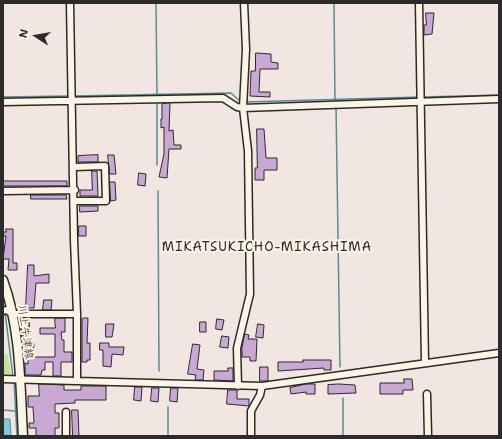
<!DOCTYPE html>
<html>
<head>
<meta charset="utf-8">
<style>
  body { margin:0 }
  #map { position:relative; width:502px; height:439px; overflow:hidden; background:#f2e6e2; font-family:"Shantell Sans",sans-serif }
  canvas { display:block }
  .frame { position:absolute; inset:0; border:4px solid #2b2b2b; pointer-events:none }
  .north { position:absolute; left:16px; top:16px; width:40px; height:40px; -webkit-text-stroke:3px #fcf5e5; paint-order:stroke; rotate:282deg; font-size:11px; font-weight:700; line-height:16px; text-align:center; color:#2b2b2b }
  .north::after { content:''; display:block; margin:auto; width:14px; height:18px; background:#2b2b2b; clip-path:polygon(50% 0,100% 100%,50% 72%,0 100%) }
</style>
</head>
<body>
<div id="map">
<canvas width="502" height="439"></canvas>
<div class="frame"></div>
<div class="north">N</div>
</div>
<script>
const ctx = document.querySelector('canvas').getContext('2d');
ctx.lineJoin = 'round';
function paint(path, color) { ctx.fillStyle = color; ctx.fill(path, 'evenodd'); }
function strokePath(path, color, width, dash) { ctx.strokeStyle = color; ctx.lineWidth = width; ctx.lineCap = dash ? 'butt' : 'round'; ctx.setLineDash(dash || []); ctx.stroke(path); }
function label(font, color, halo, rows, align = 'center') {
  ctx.font = font + ' "Shantell Sans","Klee One",sans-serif'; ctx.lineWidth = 4; ctx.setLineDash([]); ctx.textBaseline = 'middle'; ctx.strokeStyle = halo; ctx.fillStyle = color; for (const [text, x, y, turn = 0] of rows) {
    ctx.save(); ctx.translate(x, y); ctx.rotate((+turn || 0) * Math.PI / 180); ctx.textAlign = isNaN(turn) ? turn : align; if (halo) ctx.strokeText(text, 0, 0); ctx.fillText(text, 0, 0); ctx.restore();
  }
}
paint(new Path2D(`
  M8,354l3,21h-8v-20z`), '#c2e19a');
const water = new Path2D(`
  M3,419h7l1,17h-8z`);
paint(water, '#7cccd7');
strokePath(water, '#5c8c92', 1);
strokePath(new Path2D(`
  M156,3l1,92
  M334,3l1,100
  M73,96l158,-3 10,9
  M3,97l66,-1
  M423,97l76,-2
  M157,101v64
  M245,102l174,-5
  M336,107l4,260
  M158,191l1,180
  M5,312l8,65
  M14,381l3,55
  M343,398v38
  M168,407v29
  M3,410l12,1`), '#5c8c92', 1.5);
const building = new Path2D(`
  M426,13h8l-2,21 -8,1v-10h2z
  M256,53l15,1v8l7,1v6h-18l-1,23h11v5l-20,-1 1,-25h4z
  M170,103l-1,28 4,-1 1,15h7v4h-12l-2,29 -8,-1 5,-23v-27l-3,1v-9h1v-15z
  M257,129h7l2,29h11v12h-13v10h-9v-12h2z
  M98,155v7h-20v-6z
  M108,155h6l2,19h-6z
  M92,171h5l1,25h-18v-6h12z
  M139,173l7,1 -1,12 -7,-1z
  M3,181h64v5h-64z
  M110,182h5l1,18 -5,1z
  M31,195h35l1,4h-36z
  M80,206h18v5l-18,1z
  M79,226h7v10h-7z
  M6,229h7v34h4v7h-9l1,-11h-6l3,-23h-3v-4h3z
  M28,265h6v11l15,-2v9h-13l-2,25h-8z
  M44,300h8l-1,10h-8z
  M21,318l8,1 1,17h-8z
  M55,318h10v14h-4l1,8h2v12h8v10h-11v14h-8v-14h-8v8h-3l-1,5h-16v-12l3,1v-21h6l-1,14h22v-23h-15v-6h15z
  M84,318h4l-1,25h3v17h-3v2h-5v-43z
  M217,319l7,1 -2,10 -6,-1z
  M200,322h6v10h-6z
  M106,324h8l-2,13h-6z
  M258,324l6,1 -1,13 -7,-1z
  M245,334l4,1 -1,4h9l-1,22h-6v-4h-8v-9z
  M222,336l7,1 -1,11 -8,-1z
  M100,343h9v4h15l-1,8 -11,-1 -1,13 -8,-1v-16h-3z
  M193,344l7,1 -3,24 7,1 -1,10h-8l1,-5 -8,-1z
  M303,360h28v10h-7v-2l-46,3v-9h25z
  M260,367h8v14h-8z
  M228,368h5v13l-19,-1v-9h14z
  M404,379h8l1,11h-10v4h-23v-11h24z
  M39,384l25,1v5h17v-4h25v14h-31v3l-20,1v9h4v15h-4v8h-19v-8h-7v-5h5l-1,-16h-5v-11h11z
  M306,384h9v10h-9v-2l-15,2 -1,-6z
  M339,384l16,1 1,8 -28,1v-9z
  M135,387h7l-1,14 -7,-1z
  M152,388h7l-1,14 -7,-1z
  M171,388h7l-1,14 -7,-1z
  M228,390h9v9h12v7l-22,-2z
  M72,410h6l1,26h-6z`);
paint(building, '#c9a9d4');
strokePath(building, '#2b2b2b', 1);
const minor = new Path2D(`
  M70,3l4,237 3,74v66
  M419,3l6,360
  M3,102l220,-4 14,9 6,1 256,-9
  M74,167l31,-1 1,35h-32
  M3,191l72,-1
  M3,311l3,-1 7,4h64
  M3,379l259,7 -2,9 -9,16v25
  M238,386l-1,-38 13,-54 -2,-143 -5,-43 3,-59 -2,-46
  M262,386l237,-33
  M427,394l1,42
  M66,436v-24`);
const major = new Path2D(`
  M3,280c18,50 17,104 20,156`);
strokePath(minor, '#2b2b2b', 9);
strokePath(major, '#2b2b2b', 11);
strokePath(minor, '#fcf5e5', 6);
strokePath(major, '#fcf5e5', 8);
label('11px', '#2b2b2b', '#fcf5e5', [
  ["川上牛津線",25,332,82]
]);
ctx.letterSpacing = '1px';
label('13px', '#2b2b2b', '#fcf5e5', [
  ["MIKATSUKICHO-MIKASHIMA",267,248]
]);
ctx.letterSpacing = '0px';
</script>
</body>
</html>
